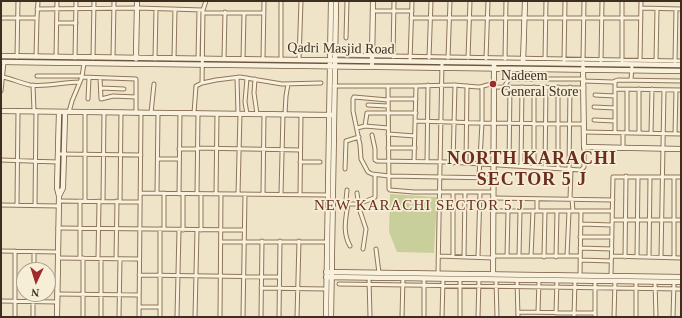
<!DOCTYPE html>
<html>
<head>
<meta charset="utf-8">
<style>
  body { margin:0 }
  #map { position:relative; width:682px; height:318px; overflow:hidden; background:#f0e4c8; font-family:Georgia,serif }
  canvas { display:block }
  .frame { position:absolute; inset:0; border:2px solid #3d2e20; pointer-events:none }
  .north { position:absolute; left:16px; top:262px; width:40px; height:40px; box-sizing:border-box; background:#f7eed8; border:1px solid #ada18e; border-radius:50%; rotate:184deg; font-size:11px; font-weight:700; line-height:16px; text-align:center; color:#3d2e20 }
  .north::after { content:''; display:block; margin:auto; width:14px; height:18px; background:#9e2a2b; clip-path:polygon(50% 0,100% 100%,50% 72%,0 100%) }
</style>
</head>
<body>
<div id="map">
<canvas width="682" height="318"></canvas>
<div class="frame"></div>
<div class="north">N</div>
</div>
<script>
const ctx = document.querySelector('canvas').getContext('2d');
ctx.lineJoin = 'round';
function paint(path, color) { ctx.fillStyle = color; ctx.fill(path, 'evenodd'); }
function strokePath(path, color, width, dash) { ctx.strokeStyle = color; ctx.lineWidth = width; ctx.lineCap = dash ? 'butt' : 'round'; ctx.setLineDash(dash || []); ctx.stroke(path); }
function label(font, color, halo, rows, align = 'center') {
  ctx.font = font + ' Georgia,serif'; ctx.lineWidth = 3.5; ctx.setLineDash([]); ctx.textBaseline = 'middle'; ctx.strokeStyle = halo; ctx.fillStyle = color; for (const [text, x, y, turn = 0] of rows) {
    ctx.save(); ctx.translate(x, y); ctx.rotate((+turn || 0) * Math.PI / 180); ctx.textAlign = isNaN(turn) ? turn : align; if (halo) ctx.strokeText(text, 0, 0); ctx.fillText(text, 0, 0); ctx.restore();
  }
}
paint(new Path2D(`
  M390,194l47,3 -3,56 -37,-1 -8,-20z`), '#c9cf9b');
const street = new Path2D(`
  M641,8l40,1
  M37,9l100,-1 66,2 3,-9
  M373,11h39
  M203,13h61
  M1,18h36
  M411,18h230
  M57,23h19
  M346,38l1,-37
  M334,55l347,6
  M17,57l1,-56
  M36,57l1,-39 1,-17
  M56,57l1,-56
  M393,57l1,-56
  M75,58l1,-57
  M93,58l1,-57
  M113,58l1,-57
  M429,58l2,-57
  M448,58l2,-57
  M468,58l2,-57
  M155,59l1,-50
  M174,59l1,-50
  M198,59l1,-49
  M224,59l1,-47
  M243,59l1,-46
  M263,59l1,-58
  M486,59l2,-58
  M505,59l1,-58
  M545,59l1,-58
  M281,60v-59
  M299,60l2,-59
  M410,61l2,-60
  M564,61l1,-60
  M583,61l1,-60
  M601,61l1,-60
  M622,61v-60
  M640,61l1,-60
  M656,61l1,-52
  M675,62l1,-53
  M37,76h45
  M3,77c9,2 18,6 27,8 17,2 33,-3 50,-3
  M82,77l54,2v34
  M100,78l1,21 12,-3 23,1
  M237,78l1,36
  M255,79l-1,14 3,21
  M631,80l1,-15
  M584,81l29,1 5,-2 63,1
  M202,83l1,-73
  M33,85l1,26
  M334,86h82
  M388,86l1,103 1,1 24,2h79
  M494,87l90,1
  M504,87l5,-8h75
  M534,87v80
  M101,88l23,1
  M615,89l66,1
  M1,91l3,-29
  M595,95l20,1
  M88,99l1,-21
  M388,99h28
  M388,100l-34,-3 -1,2v12l7,34 1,14 7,13 4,2 17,2 105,2
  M368,105l20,1
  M594,107l21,1
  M69,112l3,-11 10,-24 2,-14
  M151,113l3,-29
  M194,113l2,-27 6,-3 14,-3 24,-3 42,7 39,-1
  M388,113h28
  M247,114l-2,-12 2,-24
  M285,114l1,-18 2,-12
  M594,120l21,1
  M415,121l67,2 102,1
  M365,126l2,-13h21
  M357,128l8,-2 23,2
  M584,132l97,2
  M615,132v-51
  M623,133v15
  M627,133v-44
  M639,133v-44
  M651,133l1,-44
  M388,134l27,2
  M675,134l1,-44
  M372,135l3,14v11l2,1 71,1 133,8 3,-3v-20
  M197,148l103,2
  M388,148h27
  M179,149h19
  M58,154l83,1
  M158,159h21
  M1,160l57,2
  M300,162h20
  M414,162l2,-76 38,-1 24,2c7,0 7,-3 16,-3
  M427,162l1,-77
  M453,163l2,-78
  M466,163l1,-77
  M509,166l1,-79
  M521,166l1,-79
  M545,168l1,-81
  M558,168v-81
  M345,169l1,-28 13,-4
  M569,169l1,-82
  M479,177l3,-54v-36
  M347,190l-1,10 3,4h9l16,-6 1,-1v-21
  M140,193l188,2
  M157,193l1,-80
  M357,193l2,15 7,21 -3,20
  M179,194l1,-81
  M183,194v36
  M197,194l1,-81
  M216,194l1,-80
  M238,194l2,-80
  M263,194l1,-80
  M281,194l2,-80
  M300,195l1,-80
  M494,198l119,2
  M570,199l1,-30
  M572,199l1,12
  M59,201l81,1
  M85,201v-89
  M103,201l1,-89
  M120,202l1,-90
  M348,203c-2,15 -6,29 2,43
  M1,205l58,1
  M17,205l1,-94
  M35,206l1,-95
  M493,211h119
  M537,211v-12
  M612,220h69
  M581,224l31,1
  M58,228l186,2
  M164,229v-36
  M201,230v-36
  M580,237h32
  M221,242h106
  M580,248l32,1
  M376,249l3,24
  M1,251l57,1
  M439,256l54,2
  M453,256v-64
  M493,256h87
  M507,256l1,-45
  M519,256l1,-45
  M531,256l2,-45
  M567,256l2,-45
  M612,256l69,2
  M464,257l1,-65
  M478,257l2,-65
  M544,257l1,-46
  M556,257l1,-46
  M625,257l1,-81
  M637,257l1,-80
  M649,257l1,-80
  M661,257l3,-167
  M674,257v-80
  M58,258l81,1
  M80,258v-57
  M98,258l1,-57
  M116,259l1,-58
  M580,260l31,1
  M34,270v-18
  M438,273l4,-211
  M139,275l140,2
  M580,275l1,-64
  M611,276l2,-99h68
  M369,278l1,39
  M496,280l1,37
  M517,280l1,37
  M636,281v36
  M655,282l1,35
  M339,284l342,5
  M261,288l65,1
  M57,294l82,1
  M1,301l56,1
  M139,307h21
  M518,312l77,1
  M538,312l1,-32
  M556,313l1,-33
  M15,317v-66
  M33,317v-23
  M83,317v-59
  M101,317v-58
  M119,317l1,-58
  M139,317l2,-204
  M160,317v-88
  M177,317l2,-87
  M195,317l2,-87
  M220,317l1,-123
  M243,317l2,-123
  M261,317l1,-76
  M279,317l1,-76
  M297,317l2,-76
  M402,317l1,-39
  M424,317v-39
  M442,317l1,-38
  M460,317v-38
  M478,317l1,-38
  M574,317l1,-36
  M595,317v-36
  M614,317l1,-36
  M673,317l1,-35`);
const secondary = new Path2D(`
  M1,56l680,9
  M136,59l1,-58
  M1,62l680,9
  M372,63l1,-62
  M523,63l2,-62
  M583,68l1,79 97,2
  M1,111l333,4
  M59,196l4,-8 2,-76
  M326,272l355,5
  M493,274l1,-209
  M326,277l355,5
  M57,317l2,-121 -2,-8 2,-76
  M326,317l5,-316
  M331,317l5,-316`);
strokePath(street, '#8d765c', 5);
strokePath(secondary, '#6f573f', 6);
strokePath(street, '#faf1dc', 3);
strokePath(secondary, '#faf1dc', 4.5);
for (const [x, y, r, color] of [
  [493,84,4,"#9e2a2b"]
]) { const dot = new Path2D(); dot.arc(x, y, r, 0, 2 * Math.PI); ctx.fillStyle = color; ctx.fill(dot); strokePath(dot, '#f7eed8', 1.5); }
label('14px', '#3d2e20', '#f7eed8', [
  ["Qadri Masjid Road",341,49,1]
]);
label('14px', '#3d2e20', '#f7eed8', [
  ["Nadeem",501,76],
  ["General Store",501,92]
], 'left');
ctx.letterSpacing = '1px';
label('15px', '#6b2e1e', '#f7eed8', [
  ["NEW KARACHI SECTOR 5 J",419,206]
]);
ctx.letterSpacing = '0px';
ctx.letterSpacing = '1px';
label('bold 18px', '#6b2e1e', '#f7eed8', [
  ["NORTH KARACHI",532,159],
  ["SECTOR 5 J",532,180]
]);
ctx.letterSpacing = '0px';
</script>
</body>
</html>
